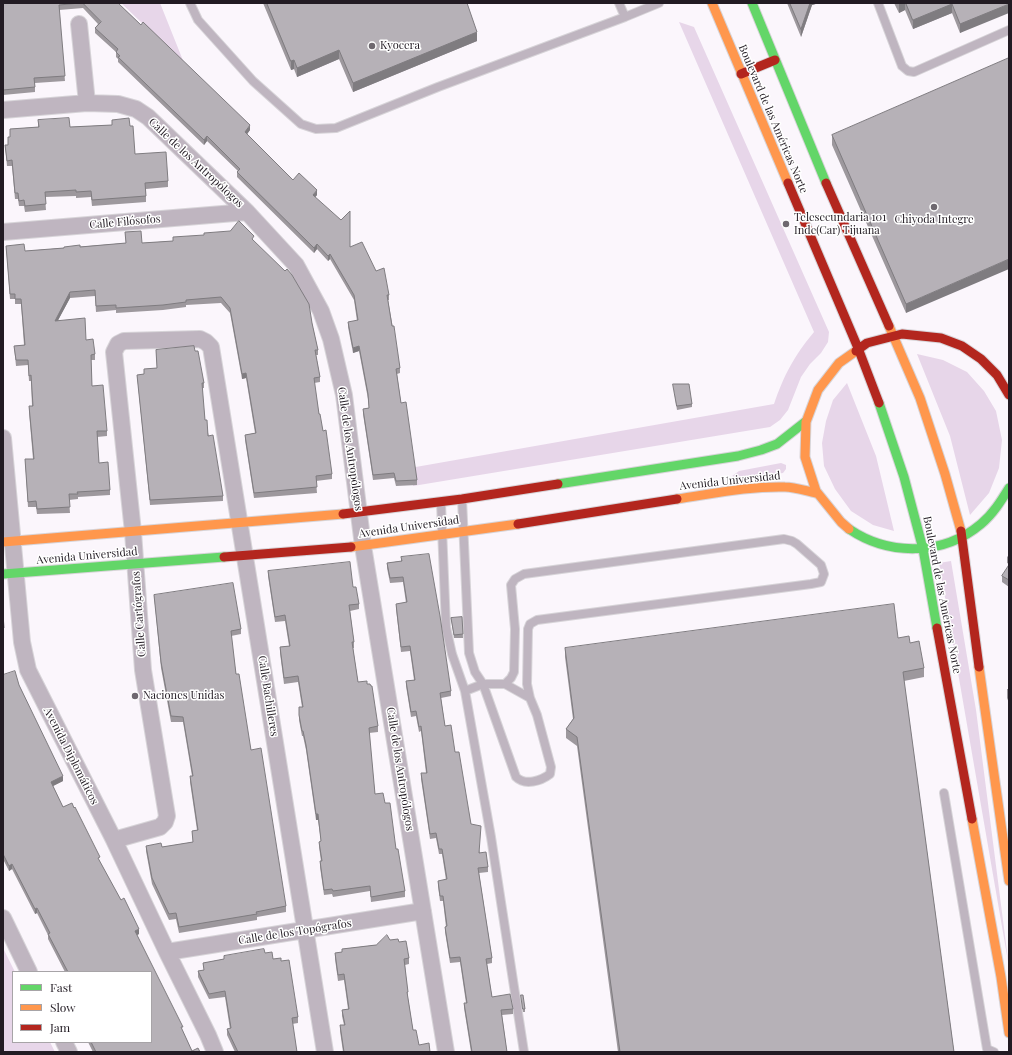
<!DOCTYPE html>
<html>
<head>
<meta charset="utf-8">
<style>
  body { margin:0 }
  #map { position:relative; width:1012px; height:1055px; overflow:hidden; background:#fbf6fc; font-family:"Playfair Display",serif }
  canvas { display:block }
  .frame { position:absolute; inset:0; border:4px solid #221b23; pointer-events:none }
  .legend { position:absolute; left:12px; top:971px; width:140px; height:72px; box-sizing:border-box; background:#fff; border:1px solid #a7a4a7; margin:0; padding:5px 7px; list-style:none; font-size:12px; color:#221b23 }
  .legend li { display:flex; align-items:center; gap:8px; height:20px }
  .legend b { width:20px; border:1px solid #a7a4a7 }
</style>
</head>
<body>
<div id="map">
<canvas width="1012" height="1055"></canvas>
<div class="frame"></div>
<ul class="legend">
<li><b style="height:5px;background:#63d668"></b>Fast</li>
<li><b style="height:5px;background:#ff974d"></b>Slow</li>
<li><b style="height:5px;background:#b3261e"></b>Jam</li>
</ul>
</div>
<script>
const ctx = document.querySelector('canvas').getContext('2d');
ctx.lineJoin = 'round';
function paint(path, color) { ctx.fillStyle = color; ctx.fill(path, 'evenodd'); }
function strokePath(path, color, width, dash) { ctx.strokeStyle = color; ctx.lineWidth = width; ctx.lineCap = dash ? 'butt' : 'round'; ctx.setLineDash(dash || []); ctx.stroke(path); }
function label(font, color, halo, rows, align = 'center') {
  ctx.font = font + ' "Playfair Display",serif'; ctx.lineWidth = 3; ctx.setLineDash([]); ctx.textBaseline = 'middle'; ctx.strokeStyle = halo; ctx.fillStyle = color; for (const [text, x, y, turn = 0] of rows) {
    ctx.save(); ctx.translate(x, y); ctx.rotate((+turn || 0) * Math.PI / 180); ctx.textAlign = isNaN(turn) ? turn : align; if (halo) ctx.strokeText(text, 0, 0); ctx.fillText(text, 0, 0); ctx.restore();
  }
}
paint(new Path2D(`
  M121,3h39l24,60z
  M679,22l15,5 135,305 -1,10 -7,11 -11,11 -9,13 -13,33 -8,10 -10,7 -357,59 -3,-18 364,-64c10,-29 20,-48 40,-72z
  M917,354l26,6 24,12 17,19 12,20 6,29 -3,28 -10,25 -19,22 -20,-79z
  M847,383l29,73 18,75 -21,-6 -22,-14 -16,-22 -11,-23 -2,-23 4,-22 7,-21z
  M781,463l5,2v4l-3,4 -43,5 -8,-2 7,-5z
  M951,561l25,149 33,257 -70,-404z
  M3,948l12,24h-2v70h37l5,10h-52z`), '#e7d6e9');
const lane = new Path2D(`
  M190,3l8,17 55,61 48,43 15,5 20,-1 102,-41 187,-70
  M619,3l6,14 34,-14
  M878,3l24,63 6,5 6,1 95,-42
  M462,499l7,154 6,19 8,12 33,93c9,9 25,4 34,-3l1,-7 -14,-52 -7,-17 -3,-14 1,-55 2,-5 7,-4 274,-36 10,-2 3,-8 -3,-9 -24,-21 -5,-3 -8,-2 -260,35 -9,5 -4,6 4,44 -1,43 -3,6 -6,6h-22l-18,7
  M441,503l5,124 6,27 13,37 26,146 33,215
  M505,684l25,14
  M944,793l43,256 7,3`);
const street = new Path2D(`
  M79,24l8,79
  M3,110l84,-7 31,1 18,5 12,8 99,95 49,53 25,46 10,28 13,56 19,151 83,506
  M3,232l244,-20
  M3,438l19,204 6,28 86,170 53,112 41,83 7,17
  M114,840l46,-13 5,-5 2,-6 -24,-146 -10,-138 -19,-180 4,-8 6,-3 76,-2 6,3 5,5 114,705
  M3,918l26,54
  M167,952l256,-41
  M64,1042l5,10`);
const fast = new Path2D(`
  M752,3l74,180
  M879,403l25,74 19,72 14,79
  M558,484l180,-28 23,-6 16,-6 28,-22
  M849,529c40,27 94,27 132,-5 12,-10 20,-23 28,-36
  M3,574l221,-17`);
const slow = new Path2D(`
  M712,3l76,180
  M889,326l31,72 25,76 16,57
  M677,499c35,-5 72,-13 108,-12 10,0 21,4 31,6
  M849,529l-8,-7 -25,-31 -11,-34 1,-35 12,-32 21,-27 17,-12
  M3,542l340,-28
  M351,547l167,-23
  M979,667l30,214
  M972,819l29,158 8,56`);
const jam = new Path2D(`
  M741,74l34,-14
  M788,183l70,165 21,55
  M826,183l63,143
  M856,351l11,-8 35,-9 39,4 21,8 19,13 16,16 12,20
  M343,514l119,-15 96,-15
  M518,524l159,-25
  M961,531l18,136
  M224,557l127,-10
  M937,628l35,191`);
strokePath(lane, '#d7d4d8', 10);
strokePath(street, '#d7d4d8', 18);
strokePath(fast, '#d7d4d8', 11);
strokePath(slow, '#d7d4d8', 11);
strokePath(jam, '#d7d4d8', 11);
strokePath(lane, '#bfb5c0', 8);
strokePath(street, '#bfb5c0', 16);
strokePath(fast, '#63d668', 9);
strokePath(slow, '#ff974d', 9);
strokePath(jam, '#b3261e', 9);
paint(new Path2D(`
  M3,3h115l132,127 -3,4 46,46 24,15 -2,2 35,50 26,24 13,24v5h-1l12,68v5l-3,1 4,29 16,77v5l-21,1 -2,-8 -21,2 -10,-66v-5l6,-1 -1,-9 -9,-48 -6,2 -5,-26v-5l9,-1 -3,-21 -24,-41 -2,2 -11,-12 -3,4 -77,-76v-5l1,-1 -31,-30 -3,4 -86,-83v-3l-2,-2v-5l-21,-19v-5l3,-4 -15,-16 -24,2 6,71 -30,2v9l-32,3z
  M263,3h204l10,38 -124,51 -14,-33 -42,18 -3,-8 -3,1z
  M787,3h32l-7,2 -11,32z
  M894,3h115l-49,30 -8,-20 -39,16 -8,-19 -6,3z
  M1009,58l-103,255 -74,-168v-10z
  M38,120l32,7 42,-2v-5l18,6 5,28 33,27v6l-22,2v13l-54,4 -1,-9 -15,1v-2l-31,1 1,13 -21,2 -1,-6h-5l-1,-7h-3l-3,-33h-5l-2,-21h3v-8h2v-8l28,-2z
  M125,232l17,11 31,-2v-4l81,4 58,82 6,27v5h-2l4,22v5l-6,1 5,31 13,60v5l-16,2 1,12 -63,5 -9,-58v-5l10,-2 -9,-55 -4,1 -12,-66 -9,-10 -35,2v2l-23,3 -47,3v-3l-20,2 -1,-16 -25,2 -12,22 28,20 9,14v6h-4l1,26 15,45v5l-10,1 2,26 11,27v5l-32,2v2l-9,1 1,13 -33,1 -1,-7h-8l-3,-48h8l-4,-47v-6h3l-1,-25h-2l-1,-16 -12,1 -2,-20 10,-1 -3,-41h-6v-5h-5l-4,-53 19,5 101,-8z
  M156,350l39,1 9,32v5h-2l3,32 18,76v5l-73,4 -13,-130 7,-1v-5l13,-1z
  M673,384l19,20v3l-15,3z
  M1009,555v9l-2,-1v-6z
  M401,557l50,134v5l-10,2 4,28 10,26 16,72 9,29 8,14v5l-9,1 13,85v5l-5,1 5,33 21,12v5l-11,1 5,37h-36l-7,-44v-5h2l-6,-41 -10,1 -5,-31v-5h1l-3,-26h-3l-2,-15v-5l8,-1 -4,-26h-3l-3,-16 -6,1 -9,-60v-6h5l-5,-42 -2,1 -3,-16 -5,1 -5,-31v-5l8,-1 -4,-29 -9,1 -5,-43v-5l10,-1 -3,-21 -13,1 -3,-15v-5l14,-2z
  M1009,565v22l-7,-5v-6z
  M268,571l85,16 6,17v5l-9,2 4,31v6h-1l5,34 9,2 11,42v6l-9,1 6,61 10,9 11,46 9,42v6l-34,5 -1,-11 -37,6 -1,-3 -8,1 -4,-28v-6h1l-2,-14v-5l2,-1 -3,-21h-2l-10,-70 -3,-14h-1l-3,-16v-13h3l-4,-25 -14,2 -4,-31v-6l9,-1 -4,-25 -10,1 -7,-46z
  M154,595l87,34v5l-10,2 5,38 15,76 35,156v6l-29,5v3l-78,13 -3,-14 -7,1 -17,-36 -6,-33v-5l16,1 31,-5 -1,-11 5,-1 -7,-48v-6h2l-9,-54h-12l-10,-54z
  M3,614l1,14v5h-1z
  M462,617l1,21h-9l-3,-20z
  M898,638l12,5 14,25v9l-20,4 50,371h-336l-41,-306 -11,-8v-9l7,-10 -8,-62v-9z
  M3,675l16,10 44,96 -10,5 10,21 37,55 39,72 -2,1 55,116 8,1h-107l-5,-10h63v-70h-86l-17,-33v-4l-11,-22 -2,1 -23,-45 -3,2 -6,-12z
  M1007,689h2v14l-2,-5z
  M390,940l9,2 10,16v6l-4,1 3,33 5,32 6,15 11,7h-87l-3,-21v-6h4l-2,-9v-6l6,-1 -4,-29 -6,1 -3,-22v-6l7,-1v-3l34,-4z
  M265,953l8,6 8,2 17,56v6l-6,1 5,28h-62l-8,-17v-6h3l-5,-32 -16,2 -11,-22v-6l6,-1 -1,-7 21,-4v-3z
  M521,995l4,14v3h-2z`), '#9d989d');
paint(new Path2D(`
  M810,3h9l-7,2 -11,32v-8z
  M900,3h5v7l-6,3v-9z
  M952,4v9l-39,16v-9z
  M1009,4v9l-49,20v-9z
  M477,32v9l-124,51v-9z
  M339,50v9l-42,18v-9z
  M294,60v9l-3,1v-9z
  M250,125v5l-5,7v-5z
  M207,136v5l-3,4v-5z
  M317,190v5l-4,5v-5z
  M317,244v5l-3,4v-5z
  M330,254v5l-2,2v-5z
  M1009,259v10l-103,44v-9z
  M70,292v6l-15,28v-5z
  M359,346v5l-6,2v-5z
  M246,373v5l-4,1v-5z
  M63,776v5l-12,6v-5z
  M316,814h2v6h-2z
  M12,864v5l-3,2v-5z
  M37,908v5l-2,1v-5z
  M139,929v5l-4,2v-5z`), '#7f7c80');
const building = new Path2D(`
  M3,3h77l-21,2 6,71 -31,2 1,9 -32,3z
  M83,3h35l23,22 2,-3 107,103 -5,7 48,48 6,-7 18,17 -4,5 28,25 9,-9v36l12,-5 14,29 8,-3 5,27h-2l5,31h2l6,42 -4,1 5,34 5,-1 11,78 -21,1 -2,-8 -21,2 -10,-66 6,-1 -1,-14 -9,-48 -6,2 -5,-26 10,-2 -4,-25 -24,-41 -2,2 -11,-12 -3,4 -77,-76 3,-3 -33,-33 -3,4 -86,-83 2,-1 -4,-4 2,-3 -23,-21 6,-6z
  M267,3h200l10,29 -124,51 -14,-33 -42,18 -3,-8 -3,1z
  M790,3h20l-9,26z
  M906,3h103v1l-49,20 -8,-20 -39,16z
  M1009,58v201l-103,45 -74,-169z
  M69,118l1,9 42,-2v-5l17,-2 1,8h3l2,28 31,-2 2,29 -23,2 1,13 -54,4 -1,-9 -15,1v-2l-31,2 1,12 -21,2 -1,-6 -5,1 -1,-8h-3l-3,-33 -5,1 -2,-16h3v-8h2v-8l29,-2 -1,-7z
  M239,221l15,15 -2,3 33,32 2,-2 5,6 17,29 3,19 6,27h-3l5,27 -6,1 5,36h1l3,17 3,-1 6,44 -16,2 1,11 -63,6 -9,-58 11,-2 -10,-60 -4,1 -12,-66 -9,-11 -35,3v2l-23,3 -47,3v-3l-20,1 -1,-16 -25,2 -15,29 30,-3 1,22 7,-1 2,15 -4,1 1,31 11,-1 4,46h-10l2,32 9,-1 2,28 -33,2 1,2h-9l1,13 -33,2 -1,-8 -8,1 -3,-43h9l-5,-53h4l-2,-31 -2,1 -1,-16h-12l-2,-14 11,-1 -4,-46h-6v-5h-5l-4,-48 18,-2 1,7 39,-3v-1l16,-2v2l46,-4 -1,-11 16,-1 1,12 31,-2v-4l31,-2v-2l26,-2z
  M194,346l1,5h3l6,32h-2l3,37h2l1,16 5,-1 10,61 -73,4 -13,-125 7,-1v-5l13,-1 -1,-18z
  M673,384h16l3,20 -15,2z
  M429,554l11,62 11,75 -11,2 5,33 6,-1 4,27h4l12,72 10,2 -2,27 7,-1 2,15 -10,1 14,90 -6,1 6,38 18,-3 3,15 -12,1 6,42h-35l-8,-49h3l-7,-46 -10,1 -5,-31 2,-1 -4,-30h-3l-2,-15 9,-2 -5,-30h-3l-3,-16 -6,1 -9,-61h6l-6,-47 -2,1 -3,-16 -5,1 -5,-31 9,-1 -5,-34 -9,1 -5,-43 11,-2 -4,-25 -13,1 -3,-15 15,-2 -1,-4z
  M350,562l3,25h3l3,17 -10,1 5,37h-2l6,40 9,-1v3h3l1,2h1l6,40 -9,2 6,66 8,-1 2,10h5l6,46h2l7,42 -34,6 -1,-11 -37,5 -1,-2 -8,1 -4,-29h2l-3,-19 2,-1 -3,-27h-2l-10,-69 -3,-14h-1l-3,-16v-8h4l-5,-31 -14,2 -4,-31 10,-1 -5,-31 -10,2 -7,-46z
  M1009,565v15l-7,-4z
  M233,583l8,46 -10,2 5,43h3l12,76 10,-2 25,158 -30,6 1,2 -78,13 -3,-14 -7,1 -17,-36 -6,-32 15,-3 1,4 31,-5 -1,-11 6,-1 -8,-54h3l-10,-59 -12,-1 -10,-54 -7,-67z
  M894,604l4,34 11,-2 1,7 9,-2 5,27 -21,4 51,380h-334l-43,-315 -11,-8 8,-11 -9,-70z
  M3,614l1,14h-1z
  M462,617l1,17 -9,1 -3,-17z
  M15,671l4,14 44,91 -12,6 12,25 9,-4 2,5 1,-1 25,50 -2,1 23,42 3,-2 15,31 -4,2 48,96h-2l11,24 6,-3 2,4h-104l-5,-10h60v-70h-83l-20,-38 2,-1 -13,-25 -2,1 -23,-45 -3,2 -6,-12v-179z
  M387,935l3,5 8,-1 1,3 7,-1 3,17 -5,1 4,33h-1l6,38h3l3,15 10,-2 1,9h-86l-4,-27h5l-3,-15 7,-1 -5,-35 -6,1 -3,-22 7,-1v-3l34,-4z
  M264,949l1,4 7,-1 1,7 8,-1v3l8,-1 9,57 -6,1 5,34h-59l-11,-23 4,-1 -6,-37 -16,3 -11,-23 6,-1 -1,-7 21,-4v-3z
  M521,995h2l2,14h-2z`);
paint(building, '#b6b1b7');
strokePath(building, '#7f7c80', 1);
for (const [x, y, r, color] of [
  [372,46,4,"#6e686f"],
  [934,207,4,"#6e686f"],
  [786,224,4,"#6e686f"],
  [135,696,4,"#6e686f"]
]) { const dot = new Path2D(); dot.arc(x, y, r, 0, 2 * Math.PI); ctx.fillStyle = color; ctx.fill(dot); strokePath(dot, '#fff', 1.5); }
label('11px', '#221b23', '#fff', [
  ["Kyocera",380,46],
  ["Telesecundaria 101",794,218],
  ["Inde(Car) Tijuana",794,231],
  ["Chiyoda Integre",934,220,"center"],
  ["Naciones Unidas",143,696]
], 'left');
label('11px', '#221b23', '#fff', [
  ["Boulevard de las Américas Norte",773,119,67],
  ["Calle de los Antropólogos",196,163,43],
  ["Calle Filósofos",125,222,-5],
  ["Calle de los Antropólogos",350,449,82],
  ["Avenida Universidad",730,481,-6],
  ["Avenida Universidad",409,527,-8],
  ["Avenida Universidad",87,556,-5],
  ["Boulevard de las Américas Norte",942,595,79],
  ["Calle Cartógrafos",139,614,-94],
  ["Calle Bachilleres",268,696,81],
  ["Avenida Diplomáticos",71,756,63],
  ["Calle de los Antropólogos",400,769,81],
  ["Calle de los Topógrafos",295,932,-9]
]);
</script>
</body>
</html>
